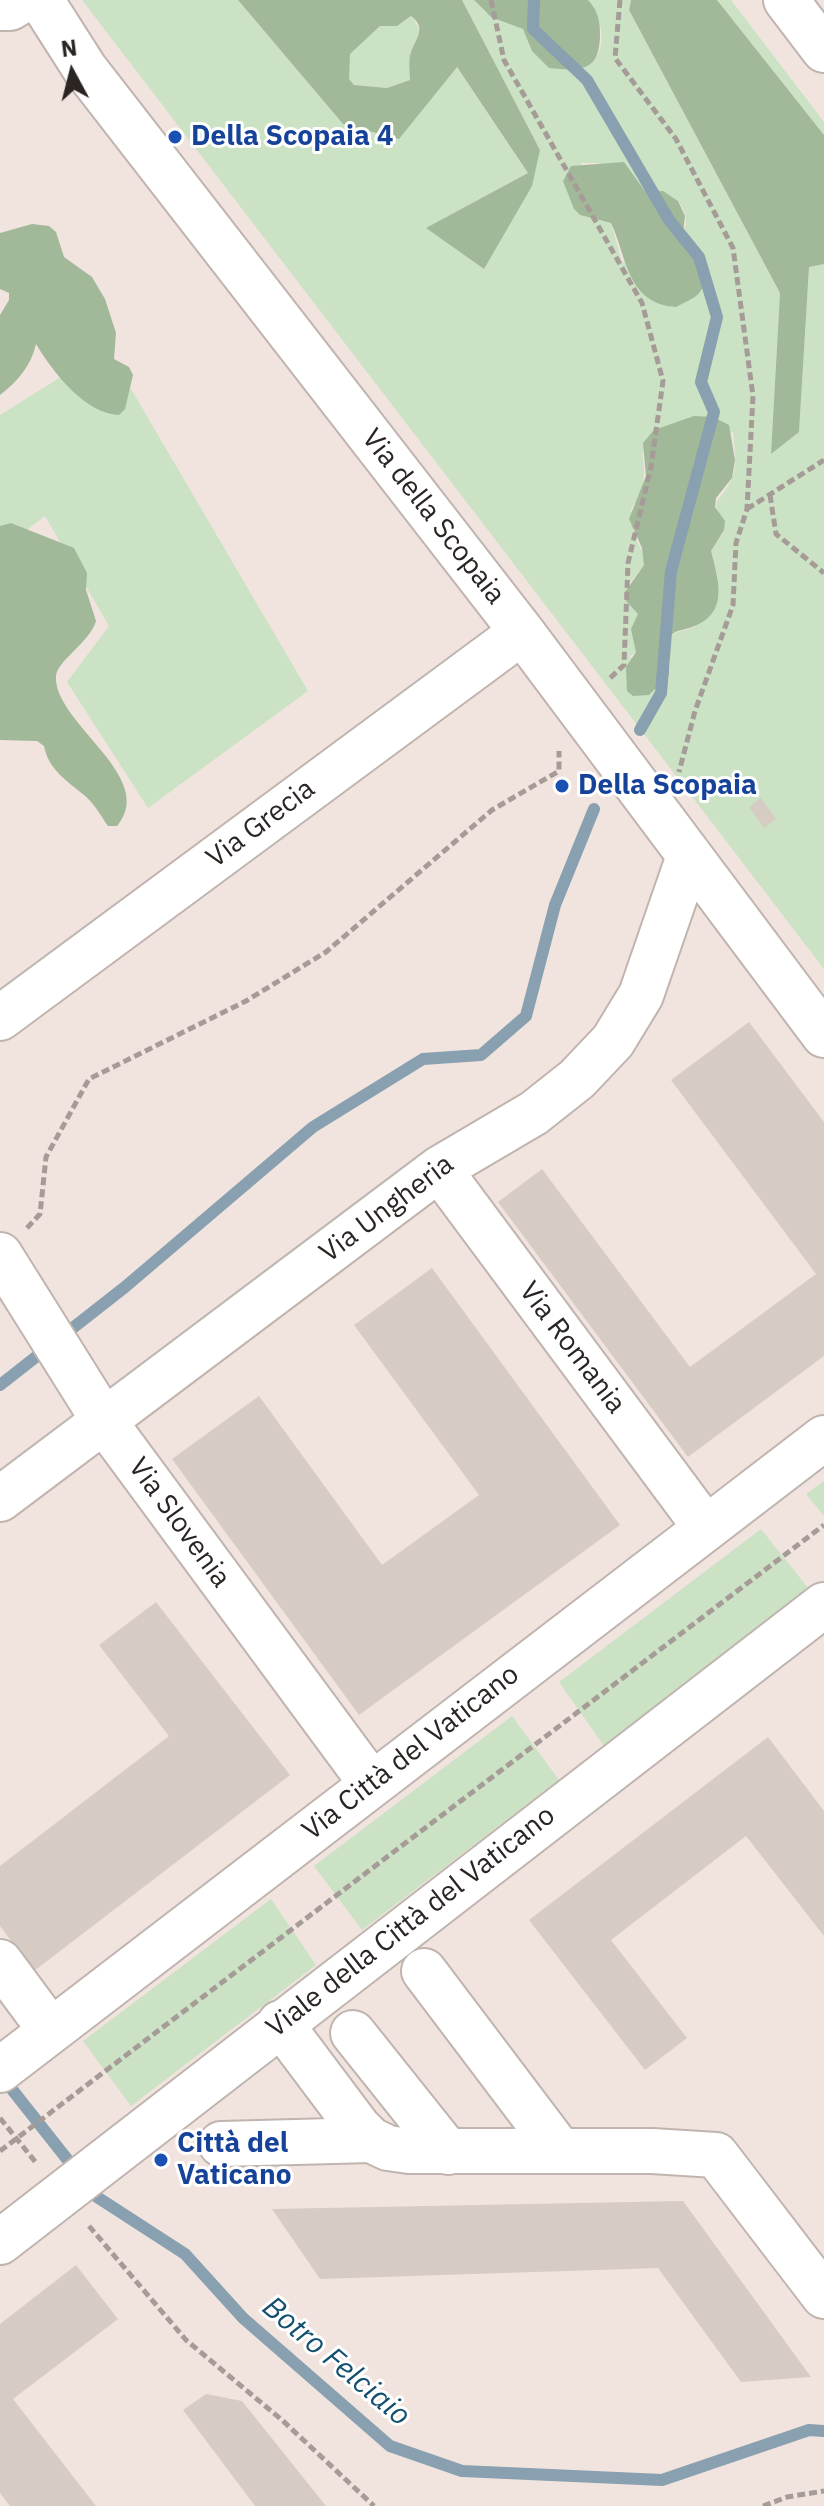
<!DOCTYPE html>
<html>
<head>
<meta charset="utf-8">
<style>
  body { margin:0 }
  #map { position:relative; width:824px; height:2506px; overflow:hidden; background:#f1e4df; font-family:"IBM Plex Sans",sans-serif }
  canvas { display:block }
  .north { position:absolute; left:32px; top:32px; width:80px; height:80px; -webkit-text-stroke:6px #fff; paint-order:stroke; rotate:353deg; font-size:22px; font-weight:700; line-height:32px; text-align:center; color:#2a2523 }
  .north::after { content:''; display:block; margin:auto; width:28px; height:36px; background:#2a2523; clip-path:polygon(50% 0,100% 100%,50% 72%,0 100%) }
</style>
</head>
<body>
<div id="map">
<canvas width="824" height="2506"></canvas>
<div class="north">N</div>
</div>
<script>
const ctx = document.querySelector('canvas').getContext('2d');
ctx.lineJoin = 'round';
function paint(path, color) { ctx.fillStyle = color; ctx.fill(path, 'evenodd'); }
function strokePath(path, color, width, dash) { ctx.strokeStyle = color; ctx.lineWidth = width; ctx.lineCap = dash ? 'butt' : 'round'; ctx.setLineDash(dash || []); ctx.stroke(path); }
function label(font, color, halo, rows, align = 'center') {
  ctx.font = font + ' "IBM Plex Sans",sans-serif'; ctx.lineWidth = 6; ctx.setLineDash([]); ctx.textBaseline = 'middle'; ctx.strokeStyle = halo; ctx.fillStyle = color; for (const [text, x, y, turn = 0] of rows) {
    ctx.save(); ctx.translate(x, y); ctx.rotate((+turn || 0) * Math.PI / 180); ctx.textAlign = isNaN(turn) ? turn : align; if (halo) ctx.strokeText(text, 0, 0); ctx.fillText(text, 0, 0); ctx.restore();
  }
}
paint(new Path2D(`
  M82,0h156l105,124 113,-58 72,107 -101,55 57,41 56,-119 -78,-150h12l11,12 38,17 60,39c27,-12 21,-48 5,-68h43l-2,10 151,283 -9,160 28,-21 10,-166 15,-2v705zM581,163h16l37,13 11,15c19,0 40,7 41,30 0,7 -5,12 -4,20l6,5 -66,16 -11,-39 -31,-8 -6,-6zM733,432c1,14 5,33 -1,46 -13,30 -23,13 -8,52l-13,21 7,26 -23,50 -23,7 -5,6 3,26 -41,-9 7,-5 2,-38 -12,-13 2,-16 16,-20 1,-8 -11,-22 -3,-26c14,-20 15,-33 11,-57z
  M717,0h14l93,122v13z
  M412,16l8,15 -10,23v26l-23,8 -33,-3 -5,-6v-25l31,-28h17z
  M107,348l201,343 -160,117 -81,-126 42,-56 -64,-110 -45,35v-136z
  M824,1481v35l-18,-22z
  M761,1529l48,60 -205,157 -45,-64z
  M512,1716l47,64 -197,150 -48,-64z
  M271,1899l45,66 -185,141 -48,-65z`), '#cbe2c4');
paint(new Path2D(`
  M238,0h224l78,150 -8,36 -48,83 -58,-41 102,-55 -71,-106 -58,72 -56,-15zM411,16c16,12 5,22 0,36 -3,8 -1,19 -1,28l-23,8 -33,-3 -5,-6 1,-25 30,-28h17z
  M474,0h114c10,11 12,20 12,34 0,38 -19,37 -51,34l-17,-17 -9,-22 -32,-12z
  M631,0h86l107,135v129l-15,3 -10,165 -28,22 9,-161 -151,-283z
  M624,162l21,29h18l15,10 7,15 -3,25c11,9 32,37 17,52 -5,6 -16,10 -23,14 -49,-3 -49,-50 -65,-84l-31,-8 -6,-6 -11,-28 8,-15z
  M32,224l17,2 7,6 8,25 28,20 13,22 11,34 -2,26 15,8 4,8 -8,34 -6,6c-34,-1 -67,-44 -83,-71 -5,22 -18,37 -36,51v-80l9,-15v-7l-9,-4v-56z
  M694,416l19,1 16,8 6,35 -3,18 -16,20 -1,9 10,14 -1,9 -13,21c8,30 18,63 -19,76 -7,3 -18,3 -23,10 -5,8 1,27 0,38l-20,20 -16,1 -6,-5 -1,-24 10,-15 -5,-23 7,-15 -12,-13 -1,-9 19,-27 -2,-17 -13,-29 17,-43 -3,-33 11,-13z
  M11,523l63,25 13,25 -1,17 10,31c-6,21 -39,40 -40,55 -3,47 103,101 61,150h-9c-7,-10 -14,-23 -24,-31 -18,-15 -35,-25 -40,-49l-7,-5 -37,-1v-214z`), '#a1b899');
strokePath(new Path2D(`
  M534,0l-1,29 54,51 82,140 30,37 18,60 -16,65 13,30 -43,159 -10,122 -21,37
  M0,1385l125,-98 188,-160 110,-68 58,-4 45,-39 29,-111 39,-96
  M3,2078l94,119 88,57 58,64 147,128 72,25 200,9 147,-50 15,1`), '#88a0af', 12);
paint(new Path2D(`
  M761,798l15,21 -12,9 -15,-21z
  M749,1022l75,100v234l-136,101 -190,-255 44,-33 148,198 126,-93 -145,-194z
  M432,1268l188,257 -261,190 -187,-256 87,-63 123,169 97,-70 -125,-170z
  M156,1602l134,173 -256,196 -34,-45v-60l169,-130 -70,-91z
  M768,1737l56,74v125l-78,-100 -135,104 76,98 -42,32 -116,-150z
  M683,2201l128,176 -70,5 -83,-114 -338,11 -48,-70z
  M76,2265l42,54 -105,80 83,107h-86l-10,-13v-169z
  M206,2394l36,7 84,105h-71l-72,-96z`), '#d6ccc4');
const minor = new Path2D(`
  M41,0l44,69 437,563 302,403
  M786,0l38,50
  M0,8h10l13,-8
  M0,1018l522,-386
  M439,1169l266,358
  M0,1255l104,166 267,362
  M0,1499l439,-330 95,-56 43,-34 36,-38 28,-46 48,-139
  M0,1962l51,69
  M424,1971l136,180
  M280,2023l78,104 13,13 17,8 21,3h243l64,4 108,141
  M353,2033l95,119
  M0,2070l824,-632
  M221,2144l150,-4
  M0,2242l824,-637`);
strokePath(minor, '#c0b4af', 48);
strokePath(new Path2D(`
  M491,0l13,60 138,243 21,78 -12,86 -23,96 -4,102 -16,15
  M620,0l-5,58 61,81 57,109 20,148 -6,113 -11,34 -3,62 -38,106 -16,61
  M770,495l6,39 48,39
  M747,509l77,-49
  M27,1228l13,-14 6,-57 43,-78 157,-78 80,-49 166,-142 67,-39v-20
  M0,2118l37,46
  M0,2151l824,-626
  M89,2226l97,114 96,80 92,86
  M763,2506l24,-9 37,-6`), '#a59b97', 5, [8, 4]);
strokePath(minor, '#fff', 44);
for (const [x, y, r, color] of [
  [175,137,8,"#1a4fb4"],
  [562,786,8,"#1a4fb4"],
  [161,2160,8,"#1a4fb4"]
]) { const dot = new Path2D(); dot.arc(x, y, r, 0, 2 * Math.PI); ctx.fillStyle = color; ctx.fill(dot); strokePath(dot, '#fff', 3); }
label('bold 28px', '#164399', '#fff', [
  ["Della Scopaia 4",191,137],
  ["Della Scopaia",578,786],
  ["Città del",177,2144],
  ["Vaticano",177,2176]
], 'left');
label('28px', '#2a2523', '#fff', [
  ["Via della Scopaia",433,517,52],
  ["Via Grecia",261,824,-37],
  ["Via Ungheria",387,1209,-37],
  ["Via Romania",572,1348,53],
  ["Via Slovenia",179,1523,54],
  ["Via Città del Vaticano",411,1753,-38],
  ["Viale della Città del Vaticano",411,1922,-38]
]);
label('italic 30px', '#13506f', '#fff', [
  ["Botro Felciaio",336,2362,40]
]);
</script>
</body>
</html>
